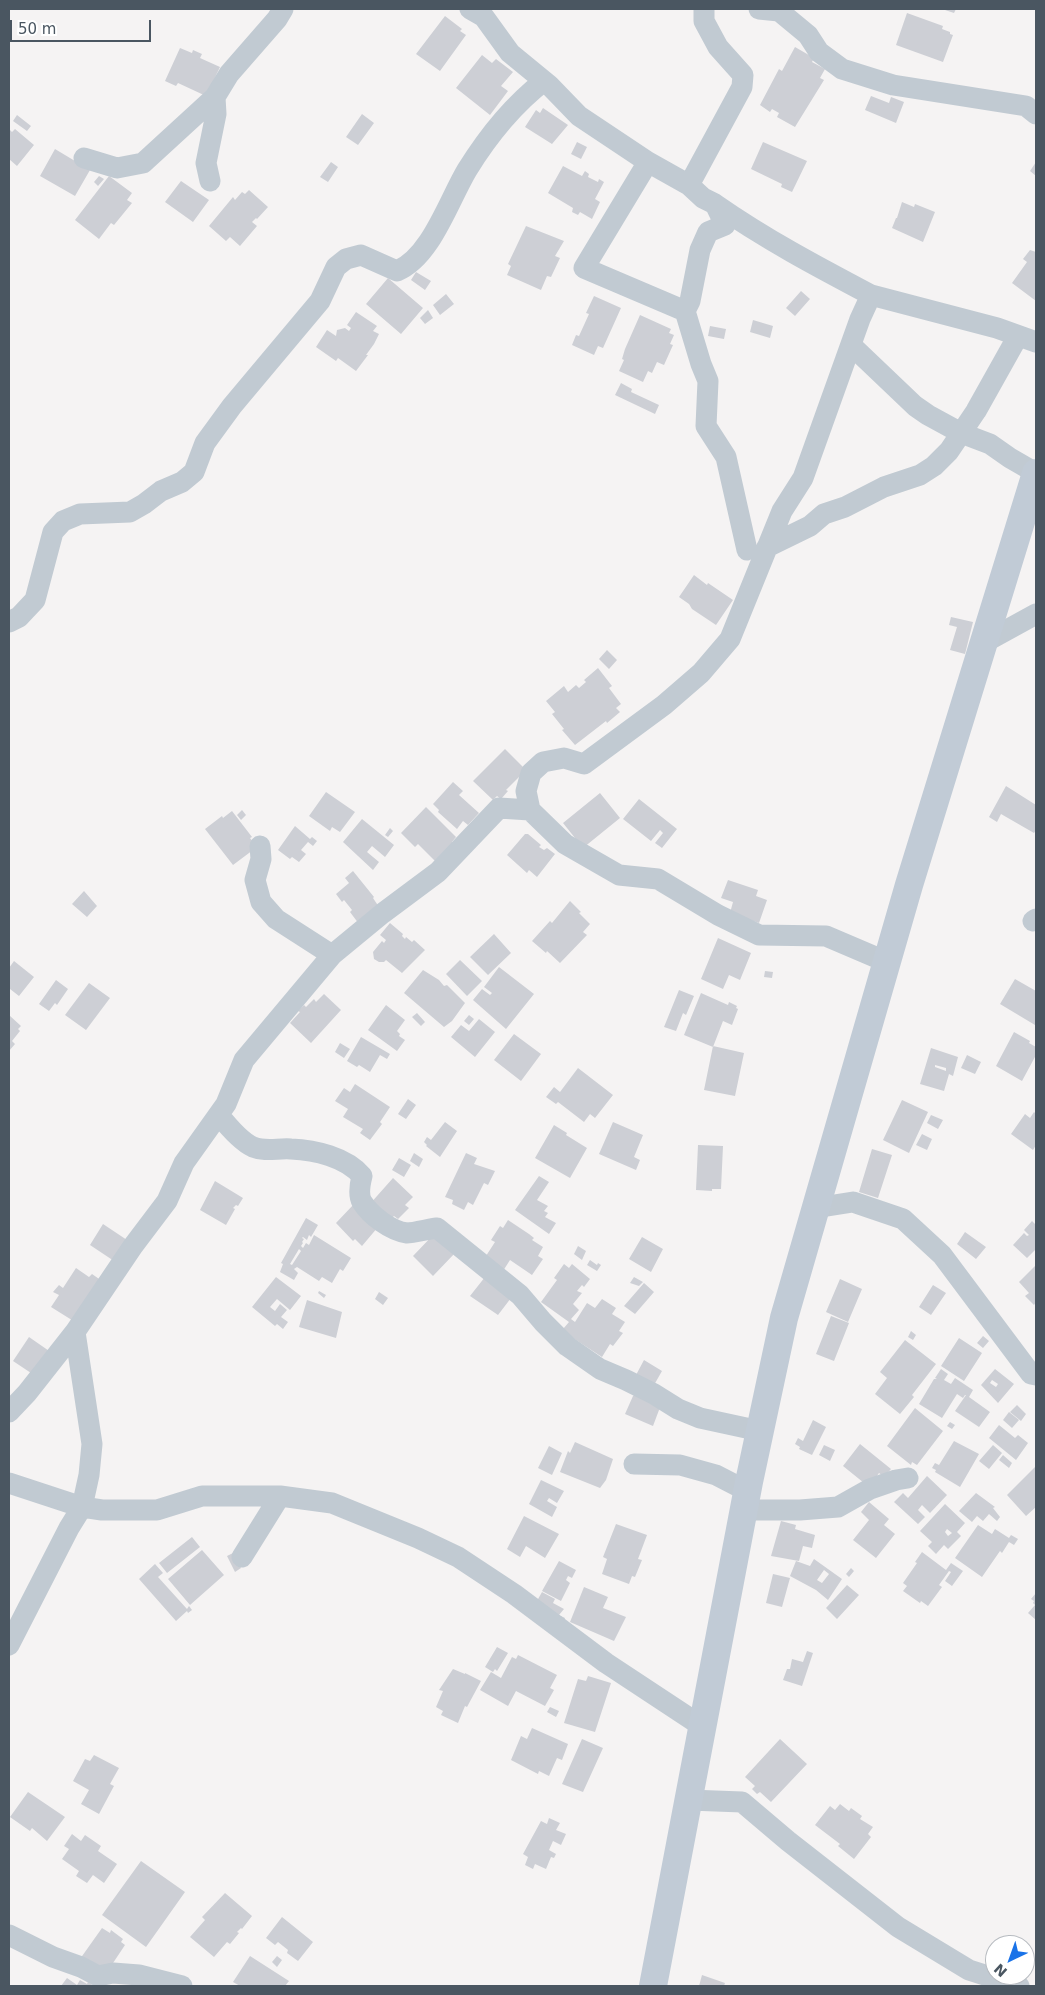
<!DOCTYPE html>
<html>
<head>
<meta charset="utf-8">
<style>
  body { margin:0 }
  #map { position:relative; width:1045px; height:1995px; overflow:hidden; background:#f5f3f3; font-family:"DejaVu Sans",sans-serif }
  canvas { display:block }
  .frame { position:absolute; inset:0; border:10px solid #4a5661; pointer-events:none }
  .north { position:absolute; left:985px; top:1935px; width:50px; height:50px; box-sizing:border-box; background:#fff; border:1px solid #b7bbc0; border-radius:50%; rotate:222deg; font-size:14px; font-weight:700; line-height:20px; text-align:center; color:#4a5661 }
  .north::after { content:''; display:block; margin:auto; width:18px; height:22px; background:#1a73e8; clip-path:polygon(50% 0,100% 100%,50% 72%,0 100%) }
  .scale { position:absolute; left:10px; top:20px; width:141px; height:22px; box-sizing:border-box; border:2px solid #4a5661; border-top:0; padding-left:6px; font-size:15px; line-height:18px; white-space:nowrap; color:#4a5661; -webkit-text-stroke:4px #fff; paint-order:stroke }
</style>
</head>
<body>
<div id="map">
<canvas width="1045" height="1995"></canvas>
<div class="frame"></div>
<div class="north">N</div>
<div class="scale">50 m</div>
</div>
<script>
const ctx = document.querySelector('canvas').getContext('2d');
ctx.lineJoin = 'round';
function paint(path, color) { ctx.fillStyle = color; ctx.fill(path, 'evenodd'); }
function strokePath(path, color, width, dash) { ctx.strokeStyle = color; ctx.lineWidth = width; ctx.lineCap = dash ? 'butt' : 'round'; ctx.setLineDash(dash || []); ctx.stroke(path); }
paint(new Path2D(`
  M942,9h14l-2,4z
  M907,13l36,13 -1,3 8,3v2l3,1 -10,27 -47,-17z
  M445,16l17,13 -2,2 6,4 -26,36 -24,-17z
  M795,47l19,11 -2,4 13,7 -5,9 4,2 -29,47 -18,-10 2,-4 -7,-4 -2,3 -10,-7 19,-36 3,2z
  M180,48l12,5 1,-3 9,4 -2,4 20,9 -14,29 -28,-13 -2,3 -11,-5z
  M482,55l10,8 4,-4 17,13 -12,14 7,5 -18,24 -34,-27z
  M871,96l18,7 2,-6 13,5 -8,21 -31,-13z
  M543,108l25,17 -16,19 -27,-17 11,-17 4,3z
  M362,114l12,9 -16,22 -12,-8z
  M17,115l14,11 -4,5 -14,-10z
  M9,129l3,3 3,-3 19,16 -17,21 -8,-7z
  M577,142l10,5 -6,12 -10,-5z
  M763,142l44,19 -15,31 -11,-5 1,-3 -31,-15z
  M55,149l35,21 -15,26 -35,-20z
  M331,162l7,5 -10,15 -8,-5z
  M1036,162v14l-6,-5z
  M563,166l19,10 3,-5 4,3 -1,3 10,5 1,-3 5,3 -9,17 5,3 -8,17 -12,-7 -2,3 -6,-3 1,-4 -25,-15z
  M99,176l5,3 -6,7 -4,-4z
  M109,176l23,17 -5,7 5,3 -18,22 -3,-2 -12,16 -24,-19z
  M181,181l28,19 -16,22 -28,-20z
  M249,190l19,17 -11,12 -1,-1 -4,4 5,4 -17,20 -10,-9 -4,4 -17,-15 24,-29 2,3 7,-8 3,2z
  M902,202l12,5 1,-3 20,8 -12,30 -31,-14 4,-10h1z
  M526,226l38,15 -9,15 5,2 -9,19 -4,-1 -6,14 -34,-15 4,-9 -3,-2z
  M1030,250l6,2v49l-24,-18 15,-21 -4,-3z
  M416,272l15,9 -6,9 -14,-10z
  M388,278l35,30 -22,26 -35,-30z
  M801,291l9,8 -15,17 -9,-8z
  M446,294l8,10 -14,11 -7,-10z
  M594,296l27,12 -18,40 -5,-2 -4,9 -22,-10 4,-10 3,1 10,-22 -3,-1z
  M428,310l5,8 -8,6 -5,-6z
  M356,312l21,14 -4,5 6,3 -5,10 -8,11h2l-12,16 -18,-13 -2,3 -20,-14 11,-17 9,6 1,-6 8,-2 4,3 2,-3 -4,-3z
  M640,315l31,14 -2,4 5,2 -4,9 3,1 -9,20 -7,-3 -5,11 -4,-2 -5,11 -24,-11 5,-11 -2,-1 3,-10z
  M753,320l20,6 -3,12 -20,-6z
  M710,326l16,3 -2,10 -16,-3z
  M621,383l11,6 -1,3 28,13 -4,9 -40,-19z
  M694,575l13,10 1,-2 25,17 -17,25 -24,-16 -3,-5 -10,-7z
  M951,617l22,5 -8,32 -15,-4 7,-23 -8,-2z
  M607,650l10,10 -8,9 -10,-10z
  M598,668l14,18 -3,2 12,16 -5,4 4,4 -13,11 -1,-2 -31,24 -13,-15 2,-1 -12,-15 3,-2 -9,-11 18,-15 4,6 8,-7 3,3 7,-6 -2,-2z
  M505,749l21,21 -20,20 2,1 -7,8 -4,-3 -4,4 -20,-19z
  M453,782l10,9 -4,4 20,18 -11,12 -5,-4 -6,8 -19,-17 1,-2 -6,-6z
  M1006,786l30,19v25l-2,3 -33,-19 -4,8 -8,-5z
  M326,792l29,20 -15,20 -8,-5 -2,4 -21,-15z
  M600,793l20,25 -37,30 -20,-25z
  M639,799l38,30 -15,19 -7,-5 8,-10 -3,-3 -9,11 -28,-22z
  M426,807l30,30 -4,5 3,3 -18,18 -19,-19 -3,3 -14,-14z
  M242,810l4,5 -5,5 -4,-5z
  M232,811l20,26 -2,1 7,9 -24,18 -28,-36 17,-13 1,2z
  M362,819l32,26 -9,12 -13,-11 -5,6 12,10 -6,8 -30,-28z
  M295,826l15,13 2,-2 5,4 -4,5 -5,-4 -7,8 5,4 -7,8 -7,-5 -2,2 -12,-9z
  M390,828l3,3 -5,6 -3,-2z
  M525,834h3l13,11 -2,2 5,3 3,-2 8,6 -18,23 -8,-7 -2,3 -20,-18z
  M353,871l21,26 -1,1 6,9 -20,17 -9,-12 2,-2 -8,-10 -2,2 -6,-8 13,-11 -4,-5z
  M728,880l30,10 -2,6 11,4 -8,23 -29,-10 3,-11 -12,-4z
  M84,891l13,15 -10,11 -15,-13z
  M570,901l11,11 -2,1 11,11 -7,8 4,3 -27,28 -13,-12 -1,2 -14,-12 18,-20 2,2z
  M390,923l13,11 -1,2 3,3 1,-2 6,5 2,-2 11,10 -23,23 -16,-13 -2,2h-5l-5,-3 -1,-7 9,-11 2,2 2,-3 -6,-5z
  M494,934l17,19 -23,22 -18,-18z
  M718,938l33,15 -11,27 -11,-5 -6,14 -22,-10z
  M460,960l22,21 -15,15 -21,-22z
  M14,961l20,16 -15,19 -9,-7 -1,2v-23z
  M499,967l35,27 -28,35 -33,-29 9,-11 8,6 2,-2 -8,-6z
  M423,970l16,10 5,6 3,-1 18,18 -13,18 -8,6 -40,-34z
  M765,971l8,1 -1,6 -8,-1z
  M1015,979l21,12v31l-1,3 -35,-21z
  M56,980l12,9 -11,16 -2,-2 -6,8 -10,-7z
  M89,983l21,15 -24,32 -21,-15z
  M679,990l15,6 -8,19 -3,-2 -7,18 -12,-4z
  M701,993l27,12 1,-3 8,4 -1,2 2,1 -6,16 -9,-4 -10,26 -29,-12z
  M324,994l17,16 -30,33 -21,-20 10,-11 -2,-1 6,-6 2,2 8,-8 2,3z
  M386,1005l19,15 -8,11 3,3 -1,2 6,4 -8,11 -29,-21z
  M417,1013l8,9 -4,4 -9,-9z
  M9,1015l12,11 -3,3 2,2 -8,10 3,3 -6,7z
  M469,1015l5,4 -5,6 -5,-4z
  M479,1019l16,13 -20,25 -24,-20 10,-12 8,6z
  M1014,1032l16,9 -1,2 7,4v8l-14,26 -26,-15z
  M514,1034l27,20 -20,27 -27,-21z
  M361,1037l29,17 -3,5 -7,-4 -10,17 -11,-7 -2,2 -10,-6z
  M340,1043l10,6 -6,9 -9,-6z
  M713,1046l31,7 -9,43 -31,-6z
  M931,1048l27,9 -5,19 -4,-2 -5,17 -24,-7zM935,1065l11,3v3l-11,-4z
  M967,1055l14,7 -6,12 -14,-6z
  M578,1068l35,27 -18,23 -5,-4 -6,8 -26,-20 -2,2 -10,-7 8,-10 6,5z
  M355,1084l35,23 -10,15 2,2 -12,16 -10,-7 3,-4 -20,-12 5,-8 -13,-8 9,-13 6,4z
  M408,1099l8,6 -10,14 -8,-5z
  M902,1100l26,12 -19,41 -26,-13z
  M1034,1112l2,2v31l-3,5 -22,-16 14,-20 5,4z
  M931,1115l12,5 -5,9 -11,-6z
  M445,1122l12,9 -17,26 -14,-11 1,-1 -3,-3 3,-5 4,3z
  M613,1122l30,13 -9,22 6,3 -4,10 -37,-16z
  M554,1125l13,8 -1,2 21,13 -17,30 -35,-20z
  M922,1134l10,5 -5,11 -11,-5z
  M698,1145l25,1 -2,43h-9v2l-16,-1z
  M872,1149l20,6 -14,43 -19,-6z
  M414,1153l9,6 -4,8 -9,-6z
  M466,1153l11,5 -3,6 21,7 -7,14 -4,-2 -11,22 -5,-3 -4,8 -12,-6 1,-4 -8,-3z
  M399,1158l12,7 -7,12 -12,-7z
  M539,1176l10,6 -12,18 11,6 -4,5 4,2 -3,4 11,6 -7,11 -34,-24z
  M393,1178l20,19 -8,8 4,3 -11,11 -4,-3 -7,7 -18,-18z
  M215,1181l28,17 -5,8 -2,-1 -3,3 2,1 -9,16 -26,-15z
  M354,1204l24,23 -16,19 -7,-7 -2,2 -17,-18z
  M306,1218l12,7 -7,12 -2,-2 -2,5 -4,-3 -1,1 2,1 -2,3 1,1 -2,3 2,2 3,-5 3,2 5,-10 37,23 -8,13 -3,-2 -8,14 -10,-6 -3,4 -22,-14 -3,2 4,4 -4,7 -14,-8 3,-8 -2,-1zM299,1249l2,2 -9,14 -2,-1z
  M508,1220l21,14 5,4 -2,2 11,7 -5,9 5,3 -11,16 -22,-15 -7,11 -19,-12 11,-17 -4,-2 9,-14 3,2z
  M1032,1221l4,4v24l-9,9 -14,-13 11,-12 3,3 2,-1 -5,-5z
  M103,1224l24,16 -13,21 -24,-16z
  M965,1232l21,15 -10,12 -19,-15z
  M435,1233l20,20 -22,23 -20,-20z
  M642,1237l21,12 -12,23 -22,-13z
  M578,1246l8,5 -4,9 -8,-6z
  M590,1260l7,5 1,-2 3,2 -4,6 -10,-6z
  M564,1264l5,4 3,-4 18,15 -6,8 -2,-2 -5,6 5,2 -9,11 6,6 -8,9 4,3 12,-19 8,5 7,-9 14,9 -4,6 13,8 -6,9 4,2 -10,13 -3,-2 -8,13 -29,-19 -15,-3 11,-13 -28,-20 16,-22 -3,-2z
  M1036,1265v37l-2,3 -9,-9 4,-3 -10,-11z
  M76,1268l13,9 3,-3 10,7 -27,41 -24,-15 8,-12 -6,-3 6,-7 4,3z
  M276,1277l25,19 -11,14 -13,-11 -7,8 5,4 5,-7 7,6 -6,7 7,5 -5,7 -6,-5 -2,2 -23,-19z
  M485,1277l26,21 -13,17 -28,-19z
  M634,1277l9,5 -4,4 -9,-3z
  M840,1279l22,10 -14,33 -22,-10z
  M644,1283l10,9 -19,22 -11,-8z
  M933,1285l13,8 -15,22 -12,-8z
  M319,1291l7,4 -2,3 -6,-5z
  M379,1292l9,6 -5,7 -8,-6z
  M307,1300l35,12 -6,26 -37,-11z
  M831,1316l18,7 -15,38 -18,-7z
  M911,1331l5,4 -3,5 -5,-3z
  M983,1336l6,5 -6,7 -6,-5z
  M29,1337l23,16 -15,24 -24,-16z
  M959,1338l23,15 -18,28 -23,-15z
  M905,1340l31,24 -24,31 2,2 -14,17 -25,-20 12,-16 -7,-6z
  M644,1360l18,11 -8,14 -18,-10z
  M941,1369l7,5 -4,6 7,4 4,-6 18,12 -4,7 21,15 -11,15 -24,-16 11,-16h-1l-2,3 -6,-4 -15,24 -23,-14 15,-25h3l-2,-1z
  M995,1369l19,15 -16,19 -17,-18zM992,1380l6,4 -2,3 -6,-4z
  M636,1393l26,9 -9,24 -28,-12 8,-18z
  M1017,1405l9,9 -5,7 -11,-9z
  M915,1408l28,23 -26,34 -5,-3 -1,3 -24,-19z
  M1009,1412l10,8 -7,8 -9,-8z
  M813,1420l13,7 -14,28 -13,-6 1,-2 -5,-3 3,-6 5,3z
  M950,1422l5,3 -3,4 -5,-3z
  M999,1425l16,13 3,-3 10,8 -12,17 -27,-22z
  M954,1441l25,13 -19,33 -25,-15 1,-2 -4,-2 3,-5 4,2z
  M575,1442l38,17 -7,21 -6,8 -40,-16 8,-21 2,2z
  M860,1444l31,25 -7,8 -5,-4 -10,14 -26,-21z
  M824,1445l11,5 -5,11 -11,-6z
  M993,1445l9,8 -13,16 -10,-8z
  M549,1446l13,7 -10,22 -14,-7z
  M1003,1455l9,8 -3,5 -10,-8z
  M1036,1466v41l-10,9 -19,-21z
  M927,1476l20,19 -17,18 -8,-8 -4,5 7,7 -7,7 -24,-22 9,-9 5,5z
  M541,1480l23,11 -7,12 -8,-5 -2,3 10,6 -5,10 -23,-13z
  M976,1493l19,14 -2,1 7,9 -3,4 -8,-7 -6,7 -6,-5 -5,6 -13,-11z
  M869,1502l20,17 -5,6 11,9 -19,24 -23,-18 16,-20 -8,-8z
  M945,1504l20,19 -8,9 4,4 -13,13 -4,-4 -8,9 -8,-8 4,-4 -12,-11zM947,1529l5,4 -4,3 -3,-4z
  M524,1516l35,18 -14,24 -19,-12 -6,11 -13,-8z
  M781,1521l15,4 -1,4 20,6 -3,13 -9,-2 -4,15 -28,-5z
  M616,1524l31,11 -9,24 4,1 -7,17 -3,-1 -3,8 -27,-10 5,-15 -4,-2z
  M978,1525l14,9 3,-5 14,9 2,-3 7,4 -4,6 -5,-3 -7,11 -2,-2 -18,26 -27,-19z
  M192,1537l8,10 -33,26 -8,-10z
  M202,1550l22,25 -34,30 -22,-26z
  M922,1552l24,18 5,-7 12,8 -11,15 -7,-5 6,-9 -2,-1 -10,14 3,2 -14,19 -7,-5 -1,2 -17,-12 4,-5 -4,-3 14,-20 -2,-1z
  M233,1553l8,15 -6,4 -8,-16z
  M814,1559l28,20 -14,21 -12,-10 -26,-14 6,-15 14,5zM824,1570l5,4 -7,9 -5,-3z
  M559,1561l17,9 -4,8 -4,-2 -2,4 4,3 -9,18 -19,-10z
  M155,1564l8,9 -5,4 29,32 2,-3 3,4 -4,3 -1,-2 -11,10 -37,-42z
  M851,1568l3,3 -5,6 -3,-3z
  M773,1574l17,4 -8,29 -16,-4z
  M847,1585l12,10 -22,24 -11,-11z
  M584,1587l24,10 -5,11 23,9 -12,24 -44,-19z
  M542,1592l13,7 -2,4 11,6 -5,6 6,3 -1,3 -31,-13z
  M1036,1593v27l-8,-7 7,-8 -2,-2 1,-2 -3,-2z
  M497,1647l11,6 -11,18 -2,-2 -2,3 -8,-5z
  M807,1651l6,2 -11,33 -19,-6 4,-11h3l2,-10 11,3z
  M518,1655l39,20 -7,13 4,2 -9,16 -29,-15 -8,15 -28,-16 11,-18 10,6 11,-21 4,2z
  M453,1669l12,5v-1l16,8 -14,26 -2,-1 -7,17 -17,-8 2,-4 -7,-4 7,-16 -4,-1z
  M588,1676l23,7 -16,49 -31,-9 14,-44 8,2z
  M550,1707l9,4 -3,6 -9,-5z
  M532,1728l36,16 -6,16 -5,-2 -8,18 -10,-5 -1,3 -27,-14 10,-24 6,3z
  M582,1739l21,9 -20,44 -21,-8z
  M780,1739l27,25 -36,38 -11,-10 -3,2 -5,-5 3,-3 -10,-9z
  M94,1755l25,13 -9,16 4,2 -15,28 -18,-10 8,-14 -16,-9 12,-22 5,2z
  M28,1792l37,25 -18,24 -15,-13 -2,3 -20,-14z
  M840,1804l9,7 2,-3 11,8 -2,3 13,8 -5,7 3,3 -17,22 -16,-13 2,-2 -25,-19 15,-19 5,4z
  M549,1818l11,5 -4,7 10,4 -5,11 -8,-4 -4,9 7,4 -2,4 -3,-1 -5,12 -11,-5 -2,5 -8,-4 3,-8 -5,-3 18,-33 6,3z
  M72,1834l9,7 4,-6 16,11 -3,5 19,13 -13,19 -11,-8 -6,8 -11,-7 3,-5 -17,-12 7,-10 -5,-3z
  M141,1861l44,31 -39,55 -44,-32z
  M225,1893l27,23 -10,13 -1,-1 -4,4 2,1 -9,11 -3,-2 -13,15 -24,-20 15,-17 -3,-3z
  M282,1917l31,25 -15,19 -11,-8 1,-3 -10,-8 -3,3 -9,-7z
  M102,1928l8,5 1,-3 12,9 -2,3 4,3 -14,21 -10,8 -21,-15z
  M250,1956l39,25 -4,5h-45l-7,-4z
  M277,1956l5,4 -5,7 -5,-5z
  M702,1975l23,8 -1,3h-25z
  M67,1978l10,7 3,-5 7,4 1,-2 6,4h-33z`), '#cdcfd5');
strokePath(new Path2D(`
  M470,9l14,8 26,36 39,32 30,31 69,46 -64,106 101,43
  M704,9v12l14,26 25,28 -1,12 -53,98 14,13 12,6 10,21 -17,7 -8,18 -10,51 -5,10 16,53 7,17 -2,45 20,31 21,93
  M759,9l20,2 29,24 11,17 23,17 51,16 133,21 10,8
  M84,158l33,10 26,-5 72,-66 14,-23 48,-55 6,-10
  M648,162l41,23
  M210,181l-4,-18 10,-49 -1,-17
  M871,295l126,33 39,14
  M851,345l64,61 13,9 33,18 29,11 20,14 26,15
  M767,547l43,-21 14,-12 21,-7 39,-20 36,-12 14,-9 15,-15 27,-40 42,-75
  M9,622l10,-5 16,-17 18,-68 10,-11 17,-7 50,-2 14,-8 17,-13 21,-9 12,-10 11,-29 27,-37 88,-105 16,-34 10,-8 15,-4 36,16c34,-14 52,-71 70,-101 21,-34 46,-65 77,-89
  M985,642l51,-28
  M530,810l-4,-19 5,-18 12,-11 21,-4 20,6 80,-59 37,-32 29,-34 52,-128 21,-33 57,-159 11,-24c-53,-28 -106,-56 -156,-91
  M260,846l1,13 -6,21 6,22 15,17 56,36
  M1033,921l3,-2
  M219,1115c8,10 23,27 34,32 12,5 25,1 38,2 24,1 55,8 71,27 -2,8 -4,19 0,26 9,14 29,29 45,31 6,0 22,-4 30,-5l83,67 23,27 24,24 33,23 26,11 28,14 24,15 22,9 60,13
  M815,1208l38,-6 50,17 39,36 89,119 5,1
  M9,1412l18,-19 48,-61
  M634,1464l46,1 36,10 31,16
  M9,1483l73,24 20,3h55l45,-14h78l52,7 86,35 40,19 56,37 92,69 97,64
  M744,1510h56l38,-3 32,-18 26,-9 12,-2
  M242,1557l38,-61
  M9,1645l60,-117 13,-21 7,-32 3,-31 -17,-112 58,-86 34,-45 17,-38 42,-59 18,-44 88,-105 51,-42 55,-41 61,-64 31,2 35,34 54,31 39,4 60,36 41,20 67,1 61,26
  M689,1800l53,2 46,39 110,86 71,43 50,16
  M9,1935l44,22 28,10 17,9 15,-3 26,2 43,11`), '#c1cad2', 21);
strokePath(new Path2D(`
  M653,1986l96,-504 35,-164 125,-433 127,-412`), '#c1cbd6', 28);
</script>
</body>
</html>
